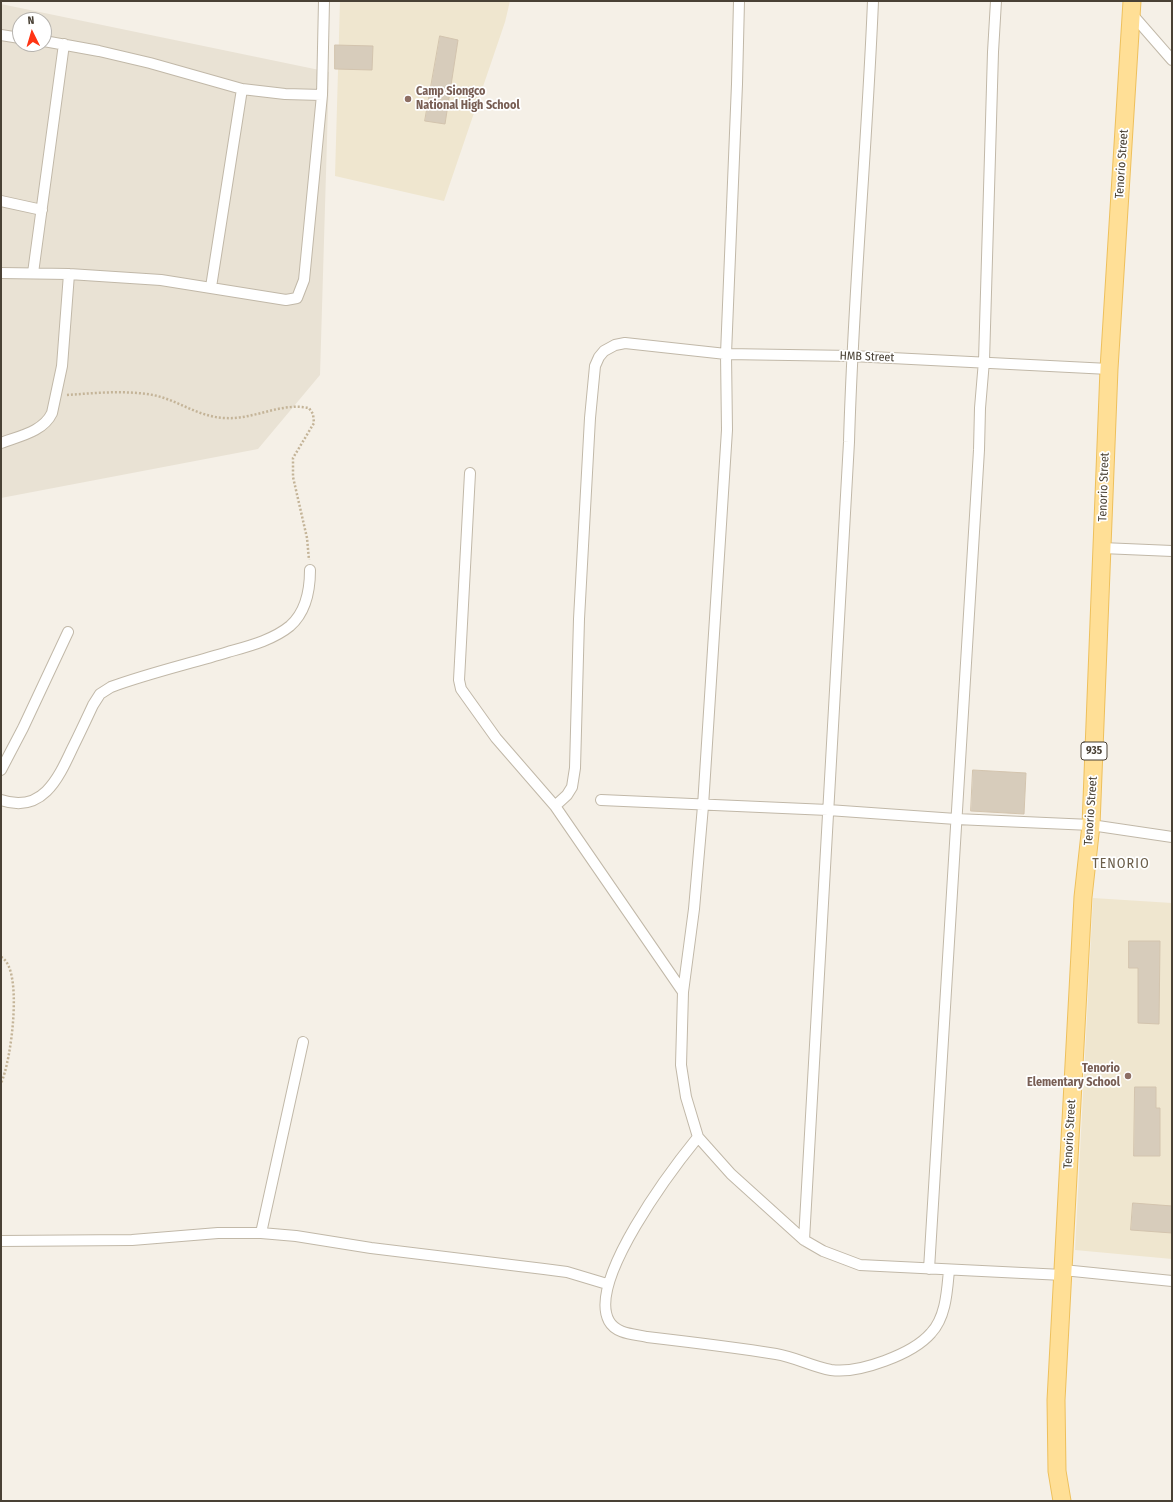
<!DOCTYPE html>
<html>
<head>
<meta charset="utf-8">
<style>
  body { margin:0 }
  #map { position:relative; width:1173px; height:1502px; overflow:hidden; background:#f5f0e7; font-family:"Fira Sans Condensed",sans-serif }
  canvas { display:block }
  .frame { position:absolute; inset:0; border:2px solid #494135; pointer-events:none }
  .north { position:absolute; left:12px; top:12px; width:40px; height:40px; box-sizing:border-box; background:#fff; border:1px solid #b6b3ae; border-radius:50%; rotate:355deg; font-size:11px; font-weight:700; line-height:16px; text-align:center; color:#494135 }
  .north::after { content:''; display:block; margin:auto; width:14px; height:18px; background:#ff3414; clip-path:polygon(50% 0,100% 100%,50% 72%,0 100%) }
</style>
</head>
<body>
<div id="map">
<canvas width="1173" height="1502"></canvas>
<div class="frame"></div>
<div class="north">N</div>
</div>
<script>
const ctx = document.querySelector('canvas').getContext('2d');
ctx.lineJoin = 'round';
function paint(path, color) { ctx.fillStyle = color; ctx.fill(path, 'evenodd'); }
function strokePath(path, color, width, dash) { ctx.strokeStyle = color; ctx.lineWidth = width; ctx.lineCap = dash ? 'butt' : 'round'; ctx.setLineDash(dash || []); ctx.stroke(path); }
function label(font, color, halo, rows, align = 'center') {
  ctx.font = font + ' "Fira Sans Condensed",sans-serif'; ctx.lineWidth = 3.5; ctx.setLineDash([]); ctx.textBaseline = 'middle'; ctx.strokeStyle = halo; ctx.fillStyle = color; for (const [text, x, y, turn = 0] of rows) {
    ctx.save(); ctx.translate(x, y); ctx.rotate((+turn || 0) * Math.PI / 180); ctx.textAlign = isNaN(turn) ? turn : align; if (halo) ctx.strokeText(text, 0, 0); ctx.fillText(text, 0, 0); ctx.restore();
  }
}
paint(new Path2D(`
  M1,4l328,68 -9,303 -62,74 -257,49zM20,20h24v24h-24z`), '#e9e2d4');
paint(new Path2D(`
  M340,1h170l-5,21 -61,179 -109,-25z
  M1093,898l79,5v356l-97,-9z`), '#efe6cf');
const building = new Path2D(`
  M440,36l18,4 -13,84 -20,-3z
  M335,45l38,1 -1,24 -37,-1z
  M973,770l53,3 -2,41 -53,-3z
  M1129,941h31l-1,83 -21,-1v-55h-9z
  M1135,1087h21v21h4v48h-26z
  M1133,1203l39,3v27l-41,-3z`);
paint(building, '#d7ccbb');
strokePath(building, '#d3c4ae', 1);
const street = new Path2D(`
  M739,1l-2,83 -11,270 1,76 -24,376 -9,103 -11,83 -2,73 5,32 12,40 33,37 73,66
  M873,1c-6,147 -20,294 -24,441l-45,798 19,11 37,14 203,10
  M1131,13l41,47
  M1,35l19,3
  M44,41l55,10 51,12 92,26 43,5 37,1
  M1,201l41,9
  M1,273l68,1 92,6 125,20 11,-2 7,-18 18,-185 2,-94
  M33,273l31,-229
  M211,287l31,-198
  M1,443c18,-7 42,-11 51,-30l10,-47 7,-92
  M470,473l-11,207 2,9 35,49 59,68
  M1102,548l70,3
  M1,770l22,-42 45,-96
  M1,800c41,14 57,-21 71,-51 7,-14 14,-29 21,-44l7,-11 11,-7c38,-14 78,-23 117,-35 21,-6 45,-12 62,-26 16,-14 20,-35 20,-56
  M601,800l227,10 128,9 135,6 81,12
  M683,992l-128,-186 12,-11 5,-8 3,-19 4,-149 11,-201 5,-52 4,-9 5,-6 11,-6 10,-2 101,11 126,2 257,13
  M698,1137c-26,32 -111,144 -89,184 7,13 25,13 38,16 43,5 86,10 129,17 19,3 37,13 55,16 28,4 82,-16 100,-37 15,-16 16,-42 18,-63
  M261,1233l42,-191
  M1,1241l131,-1 86,-7h43l35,3 75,12 173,21 23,3 40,12
  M929,1269l50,-819 1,-42 4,-47 9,-309 3,-51
  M1063,1270l109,11`);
const primary = new Path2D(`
  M1062,1501l-5,-30 -1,-71 27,-503 8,-72 18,-456 23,-368`);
strokePath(street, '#c1b8a8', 12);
strokePath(primary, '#eec05c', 19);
strokePath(new Path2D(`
  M67,395c28,-2 58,-5 86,0 25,5 45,22 72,23 28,2 56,-16 84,-10l4,6 1,9 -21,35v19l14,61 2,22
  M1,957c23,11 10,106 0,126`), '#c4b498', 2.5, [2, 2]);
strokePath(street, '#fff', 10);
strokePath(primary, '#ffdf96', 17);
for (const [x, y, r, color] of [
  [408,99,4,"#8d6e63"],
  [1128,1076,4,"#8d6e63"]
]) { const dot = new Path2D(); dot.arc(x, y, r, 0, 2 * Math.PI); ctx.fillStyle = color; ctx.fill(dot); strokePath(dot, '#fff', 1.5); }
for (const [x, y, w] of [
  [1094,751,26]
]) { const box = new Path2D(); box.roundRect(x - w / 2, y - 9, w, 18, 3); ctx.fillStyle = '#fff'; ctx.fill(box); strokePath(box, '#494135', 1); }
label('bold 11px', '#494135', null, [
  ["935",1094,751]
]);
label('bold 12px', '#785e54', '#fff', [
  ["Camp Siongco",416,92],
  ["National High School",416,106],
  ["Tenorio",1120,1069,"right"],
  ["Elementary School",1120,1083,"right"]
], 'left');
label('12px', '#494135', '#fff', [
  ["Tenorio Street",1122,164,-86],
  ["HMB Street",867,357,2],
  ["Tenorio Street",1104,487,-88],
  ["Tenorio Street",1091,811,-86],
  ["Tenorio Street",1070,1134,-87]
]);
ctx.letterSpacing = '1px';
label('14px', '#6c5f4b', '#fff', [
  ["TENORIO",1121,864]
]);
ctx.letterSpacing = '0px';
</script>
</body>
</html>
